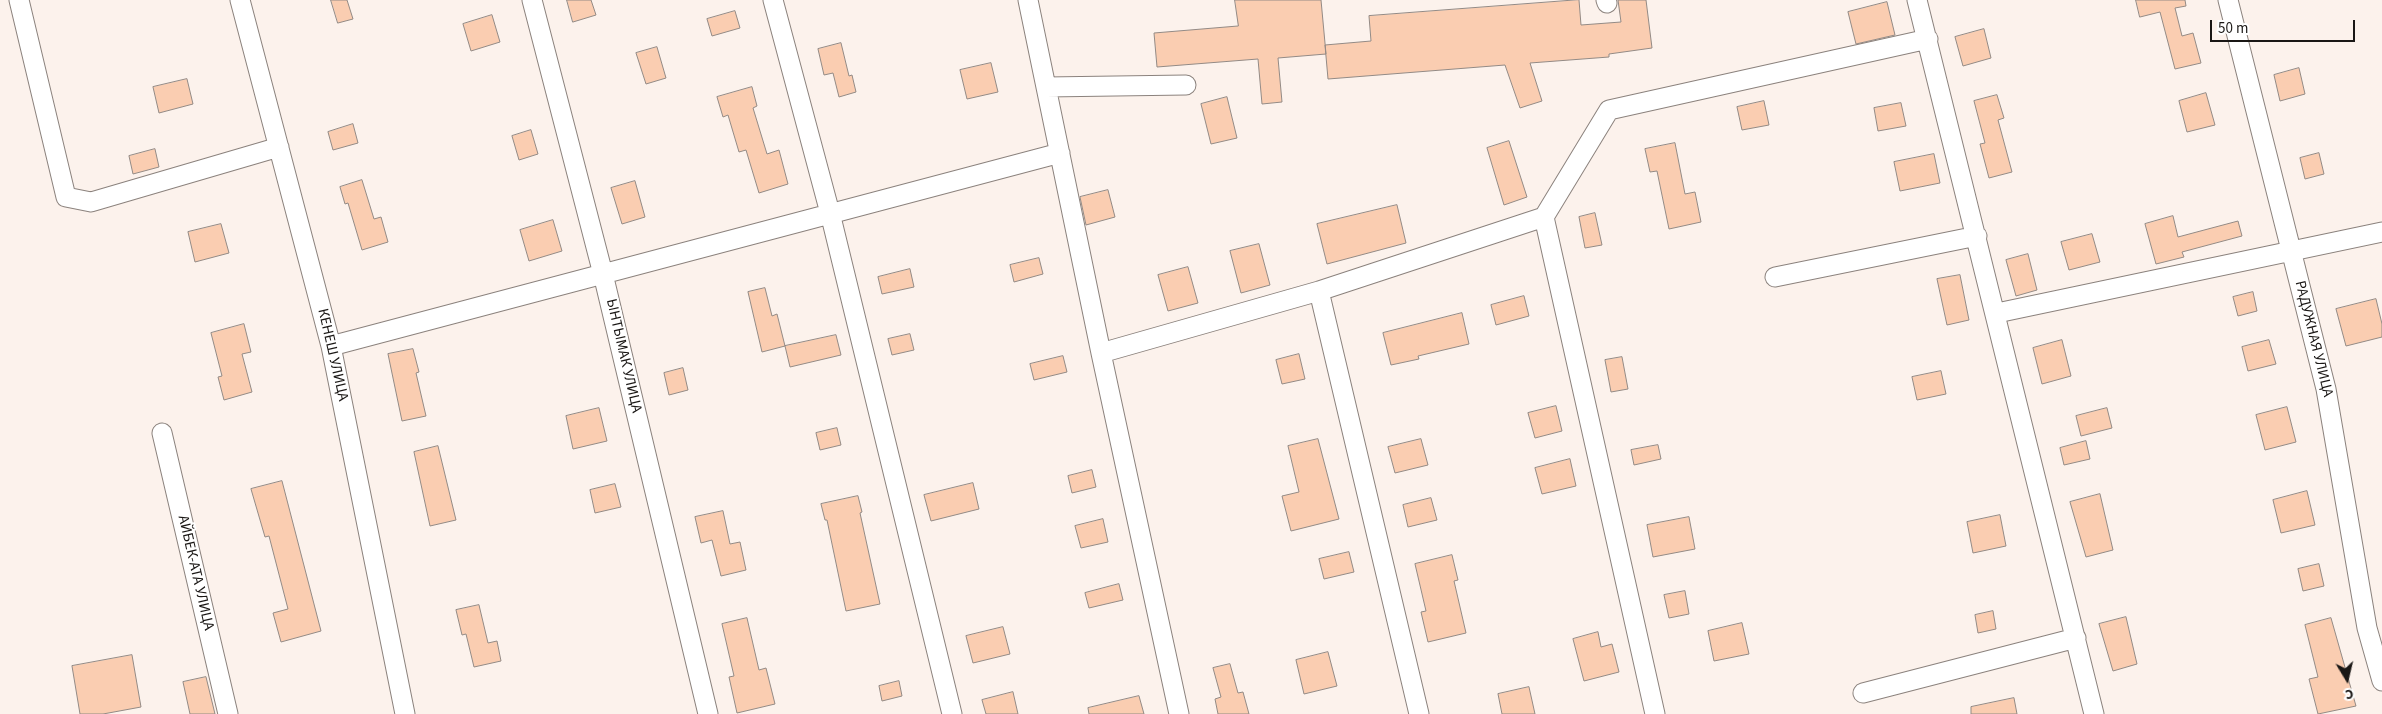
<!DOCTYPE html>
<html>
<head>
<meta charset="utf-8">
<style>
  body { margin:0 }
  #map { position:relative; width:2382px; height:714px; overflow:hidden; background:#fcf2ec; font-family:"Source Sans 3",sans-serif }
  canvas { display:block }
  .north { position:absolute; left:2322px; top:654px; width:50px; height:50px; -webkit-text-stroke:4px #fff; paint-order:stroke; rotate:171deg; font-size:14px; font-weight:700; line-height:20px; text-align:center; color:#1a1715 }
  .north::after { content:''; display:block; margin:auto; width:18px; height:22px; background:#1a1715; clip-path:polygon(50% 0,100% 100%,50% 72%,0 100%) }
  .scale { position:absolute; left:2210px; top:20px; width:145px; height:22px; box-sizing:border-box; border:2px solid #1a1715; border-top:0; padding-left:6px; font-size:15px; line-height:18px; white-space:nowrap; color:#1a1715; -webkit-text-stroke:4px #fff; paint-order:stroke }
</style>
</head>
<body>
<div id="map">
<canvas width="2382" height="714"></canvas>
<div class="north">С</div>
<div class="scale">50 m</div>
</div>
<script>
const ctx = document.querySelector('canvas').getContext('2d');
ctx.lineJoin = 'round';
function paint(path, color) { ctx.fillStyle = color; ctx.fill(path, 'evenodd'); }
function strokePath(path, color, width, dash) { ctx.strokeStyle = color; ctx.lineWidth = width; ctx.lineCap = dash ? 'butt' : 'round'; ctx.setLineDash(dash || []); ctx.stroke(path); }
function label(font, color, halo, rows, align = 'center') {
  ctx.font = font + ' "Source Sans 3",sans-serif'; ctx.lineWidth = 4; ctx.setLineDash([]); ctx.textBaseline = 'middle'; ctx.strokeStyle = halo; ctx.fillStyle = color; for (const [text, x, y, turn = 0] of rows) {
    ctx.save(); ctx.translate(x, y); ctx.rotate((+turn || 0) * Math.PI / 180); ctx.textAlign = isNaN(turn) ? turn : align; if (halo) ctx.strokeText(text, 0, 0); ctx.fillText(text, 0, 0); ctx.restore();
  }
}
const building = new Path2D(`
  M331,0h16l6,19 -15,4z
  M567,0h24l5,15 -23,7z
  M1235,0h86l5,54 -48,4 4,44 -20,2 -4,-45 -101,8 -3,-34 84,-7z
  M1579,0l2,25 40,-3 -3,-22h28l6,48 -43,6v3l-79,6 12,38 -22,7 -15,-43 -177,14 -3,-34 46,-4 -2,-25z
  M2136,0h49l1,6 -11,2 7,28 11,-3 8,30 -26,6 -15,-57 -20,5z
  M1887,2l8,33 -39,9 -8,-32z
  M735,11l5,17 -28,8 -5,-17z
  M492,15l8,27 -29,9 -8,-27z
  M1984,29l7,29 -28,8 -8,-29z
  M841,43l8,33 3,-1 4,17 -17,5 -6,-24 -9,2 -6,-26z
  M657,47l9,31 -20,6 -10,-31z
  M991,63l7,29 -31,7 -7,-29z
  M2299,68l6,26 -25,7 -6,-26z
  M187,79l6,25 -34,9 -6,-26z
  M752,87l5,19 -4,2 14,46 12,-4 9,34 -29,9 -13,-43 -7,2 -11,-37 -5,2 -6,-20z
  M2206,93l9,32 -28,7 -8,-31z
  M1997,95l7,23 -6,2 14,52 -23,6 -9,-34 5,-1 -11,-42z
  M1227,97l10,41 -26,6 -10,-40z
  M1764,101l5,24 -27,5 -5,-23z
  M1901,103l5,23 -28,5 -4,-23z
  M353,124l5,19 -25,7 -5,-18z
  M531,130l7,24 -19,6 -7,-24z
  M1509,141l18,56 -23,8 -17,-57z
  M1675,143l10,51 10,-2 6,30 -32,7 -12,-58 -7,1 -5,-23z
  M155,149l4,18 -26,7 -4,-18z
  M2319,153l5,21 -19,5 -5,-21z
  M1934,154l6,29 -40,8 -6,-29z
  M362,180l12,39 7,-2 7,25 -26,8 -14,-47 -3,1 -5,-17z
  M635,181l10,36 -23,7 -11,-36z
  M1108,190l7,27 -29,8 -6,-28z
  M1397,205l9,38 -79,21 -10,-40z
  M1595,213l7,32 -17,3 -6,-31z
  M2173,216l5,21 60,-16 4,15 -60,16 2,5 -28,7 -11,-40z
  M553,220l9,31 -33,10 -9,-31z
  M221,224l8,29 -34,9 -7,-30z
  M2092,234l8,28 -31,8 -8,-28z
  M1259,244l11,41 -29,8 -11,-42z
  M2028,254l9,36 -21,6 -10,-36z
  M1039,258l4,16 -29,8 -4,-17z
  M1188,267l10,36 -30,8 -10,-36z
  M910,269l4,18 -32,7 -4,-17z
  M1960,275l9,45 -22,5 -10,-46z
  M765,288l7,28 5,-2 8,32 -23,6 -14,-60z
  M2253,292l4,19 -19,5 -5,-19z
  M1524,296l5,20 -33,9 -5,-20z
  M2376,299l6,25v13l-36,9 -10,-37z
  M1462,313l7,31 -51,12 1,3 -28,6 -8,-32z
  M244,324l7,28 -9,2 10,38 -28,8 -6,-23 4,-1 -11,-43z
  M910,334l4,16 -22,5 -4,-16z
  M836,335l5,20 -51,12 -5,-21z
  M2062,340l9,36 -29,8 -9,-36z
  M2269,340l7,24 -28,7 -6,-24z
  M413,349l6,23 -3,1 10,43 -24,5 -14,-67z
  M1299,354l6,25 -23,5 -6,-24z
  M1063,356l4,16 -33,8 -4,-16z
  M1622,357l6,32 -17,3 -6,-32z
  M683,368l5,22 -19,5 -5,-22z
  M1941,371l5,23 -29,6 -5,-23z
  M1556,406l6,25 -27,7 -7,-25z
  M2287,407l9,35 -31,8 -9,-35z
  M599,408l8,33 -34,8 -7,-33z
  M2107,408l5,20 -31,8 -5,-20z
  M837,428l4,17 -21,5 -4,-17z
  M1318,439l21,80 -48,12 -9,-35 17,-4 -11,-46z
  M1421,439l7,26 -33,8 -7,-26z
  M2086,441l4,18 -26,6 -4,-17z
  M1658,445l3,14 -27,6 -3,-15z
  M438,446l18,74 -26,6 -16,-74z
  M1570,459l6,27 -34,8 -7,-26z
  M1092,470l4,17 -24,6 -4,-17z
  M282,481l39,150 -40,11 -8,-29 15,-4 -19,-73 -4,1 -14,-48z
  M973,483l6,26 -48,12 -7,-26z
  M615,484l6,23 -26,6 -5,-23z
  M2307,491l8,34 -34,8 -8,-33z
  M2100,494l13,56 -27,7 -16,-55z
  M858,496l4,16 -2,1 20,91 -34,7 -19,-91h-2l-4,-16z
  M1431,498l6,22 -29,7 -5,-22z
  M723,511l7,33 10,-2 6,28 -25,6 -9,-36 -11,3 -6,-26z
  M2000,515l6,31 -33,7 -6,-31z
  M1689,517l6,32 -42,8 -6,-32z
  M1103,519l5,23 -27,6 -6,-22z
  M1349,552l5,20 -30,7 -5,-20z
  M1452,555l6,25 -4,1 12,52 -38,9 -7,-30 5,-1 -11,-47z
  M2319,564l5,22 -21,5 -5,-22z
  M1119,584l4,16 -34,8 -4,-15z
  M1685,591l4,23 -20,4 -5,-23z
  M479,605l9,38 9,-2 4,20 -27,6 -8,-33 -4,1 -6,-25z
  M1993,611l3,18 -18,4 -3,-18z
  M2126,617l11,47 -24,7 -14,-47z
  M747,618l12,52 7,-2 9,36 -38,9 -8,-36 5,-1 -12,-52z
  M2331,618l25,88 -38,8 -9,-35 9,-2 -13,-52z
  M1742,623l7,31 -35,7 -6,-30z
  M1003,627l7,27 -37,9 -7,-27z
  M1598,632l3,15 11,-3 7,28 -35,9 -11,-42z
  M1328,652l9,34 -33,8 -8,-34z
  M132,655l9,52 -38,7h-23l-8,-48z
  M1230,664l8,29 5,-1 6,22h-31l-3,-15 6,-2 -8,-29z
  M206,677l9,37h-25l-7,-32z
  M899,681l3,15 -20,5 -3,-15z
  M1529,687l6,27h-33l-4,-20z
  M1013,692l5,22h-32l-4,-14z
  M1139,696l5,18h-55l-1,-6z
  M2014,698l3,16h-46v-7z`);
paint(building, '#facdb1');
strokePath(building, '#938a85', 1);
const minor = new Path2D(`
  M19,0l47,197 25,5 188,-55
  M240,0l91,346 74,368
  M532,0l71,274 105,440
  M773,0l57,213 122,501
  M1028,0l73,353 78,361
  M1606,0l1,3
  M1917,0l177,714
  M2228,0l98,389 41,239 15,53
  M1046,87l140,-2
  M1544,217l111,497
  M1775,277l202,-41
  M1319,291l100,423
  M1997,313l385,-81
  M331,346l729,-193
  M1101,353l218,-62 225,-74 65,-107 319,-71
  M162,433l66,281
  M1863,693l213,-55`);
strokePath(minor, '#8b827d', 21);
strokePath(minor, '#fff', 19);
label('15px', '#1a1715', '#fff', [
  ["РАДУЖНАЯ УЛИЦА",2313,339,76],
  ["КЕНЕШ УЛИЦА",332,355,77],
  ["ЫНТЫМАК УЛИЦА",623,356,77],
  ["АЙБЕК-АТА УЛИЦА",195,573,77]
]);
</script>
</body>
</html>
